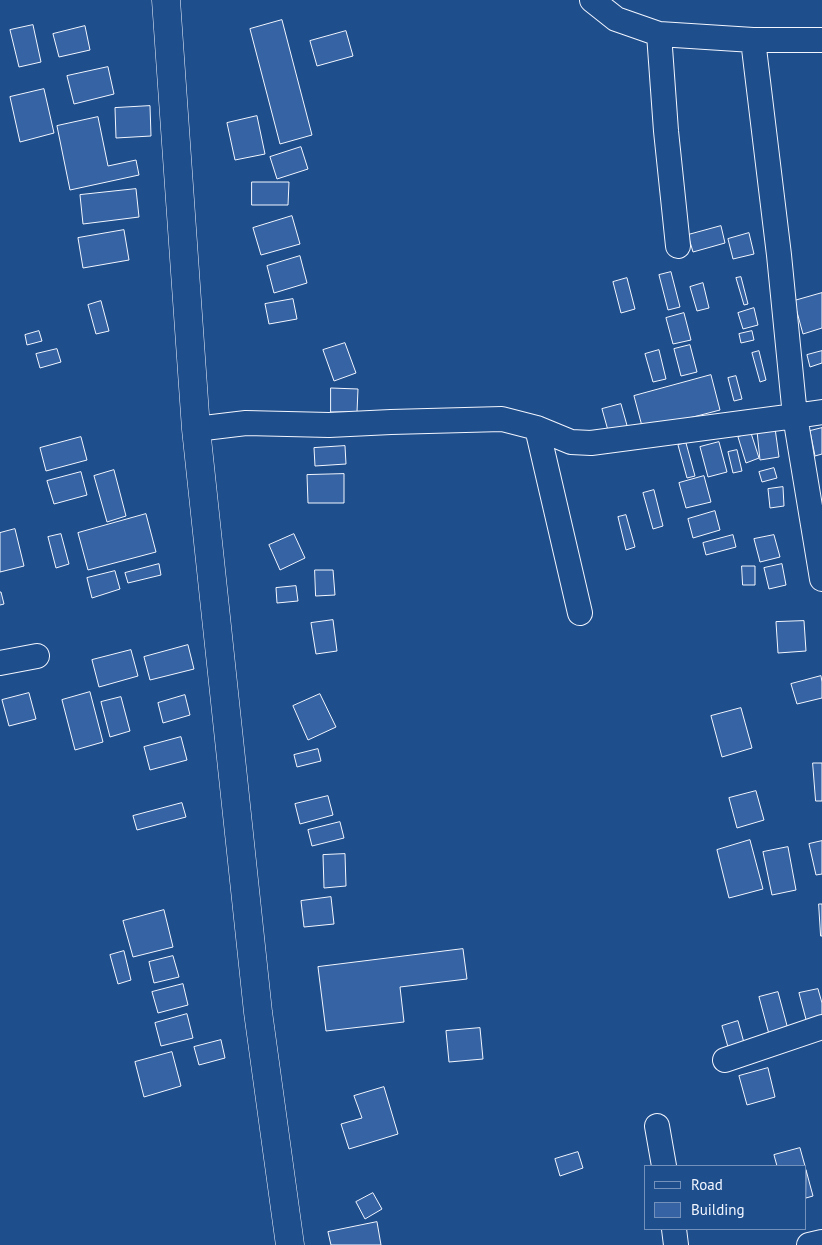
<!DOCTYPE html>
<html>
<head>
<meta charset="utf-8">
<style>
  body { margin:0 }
  #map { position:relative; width:822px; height:1245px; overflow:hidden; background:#1f4e8c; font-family:"PT Sans",sans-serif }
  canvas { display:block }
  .legend { position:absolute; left:644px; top:1165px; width:162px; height:65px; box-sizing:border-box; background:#1f4e8c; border:1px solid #7391ba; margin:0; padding:6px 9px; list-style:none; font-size:15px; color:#f2f6ff }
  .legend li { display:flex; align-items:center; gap:10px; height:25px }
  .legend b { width:25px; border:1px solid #7391ba }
</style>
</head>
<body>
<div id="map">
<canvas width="822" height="1245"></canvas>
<ul class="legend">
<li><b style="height:6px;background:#1f4e8c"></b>Road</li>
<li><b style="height:14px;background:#3563a3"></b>Building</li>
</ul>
</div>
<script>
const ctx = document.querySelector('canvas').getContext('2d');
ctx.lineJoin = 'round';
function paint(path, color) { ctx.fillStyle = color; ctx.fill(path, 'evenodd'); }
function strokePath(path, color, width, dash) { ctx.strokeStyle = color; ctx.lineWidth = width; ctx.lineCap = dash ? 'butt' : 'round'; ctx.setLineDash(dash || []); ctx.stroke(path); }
const building = new Path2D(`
  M282,20l30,115 -32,9 -30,-115z
  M33,25l8,37 -22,5 -9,-37z
  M85,26l5,24 -31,7 -6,-23z
  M346,31l7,25 -36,10 -7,-25z
  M108,67l6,27 -40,10 -7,-28z
  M44,89l10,44 -34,9 -10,-45z
  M150,106l1,30 -35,2 -1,-30z
  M257,116l8,38 -30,6 -8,-37z
  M98,117l10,49 28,-6 3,15 -69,15 -13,-64z
  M301,147l7,22 -31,10 -7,-22z
  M252,182h37l-1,23h-36z
  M136,189l3,28 -56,7 -3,-29z
  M292,216l8,28 -39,11 -8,-27z
  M721,226l4,17 -32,9 -5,-17z
  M124,230l5,30 -46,8 -5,-30z
  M749,233l5,21 -21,5 -5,-20z
  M300,256l7,27 -33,10 -7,-27z
  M671,272l9,35 -12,3 -9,-35z
  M741,277l7,27 -4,1 -8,-27z
  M627,278l8,31 -14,4 -8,-31z
  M703,283l6,25 -12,3 -7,-24z
  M822,293v35l-19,6 -9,-33z
  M293,299l4,20 -28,5 -4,-20z
  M101,301l8,30 -13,3 -8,-29z
  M754,308l4,17 -15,4 -5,-16z
  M684,313l7,27 -18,4 -7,-26z
  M39,331l3,10 -15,4 -2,-10z
  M752,331l2,9 -13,3 -2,-9z
  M345,343l11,30 -22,8 -11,-31z
  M690,345l7,27 -16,4 -7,-27z
  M57,349l4,13 -21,6 -4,-14z
  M659,350l7,29 -13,3 -8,-28z
  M759,351l7,29 -6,2 -8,-29z
  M822,351v12l-12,4 -3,-12z
  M711,375l9,35 -77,20 -9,-34z
  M736,376l6,23 -8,2 -6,-23z
  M331,388l27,1 -1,23h-26z
  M621,404l7,25 -19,5 -7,-25z
  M775,428l4,29 -19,3 -3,-29z
  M822,428v26l-7,2 -5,-25z
  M751,433l8,25 -13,5 -8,-26z
  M81,437l6,23 -41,11 -6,-23z
  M719,442l8,30 -19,5 -8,-30z
  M686,443l9,33 -8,2 -9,-33z
  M345,446l1,18 -31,2 -1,-18z
  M737,450l5,21 -9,2 -5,-21z
  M774,468l3,10 -15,4 -3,-10z
  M114,470l12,46 -19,6 -13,-46z
  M81,472l6,23 -33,9 -7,-23z
  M344,474v29h-36l-1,-28z
  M704,476l7,26 -25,6 -7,-25z
  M783,487l1,19 -14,2 -2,-19z
  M654,490l9,36 -10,3 -10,-36z
  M715,511l5,19 -27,8 -5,-19z
  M146,514l10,38 -68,18 -10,-37z
  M626,515l9,32 -9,3 -8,-33z
  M15,529l9,37 -24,6v-39z
  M61,534l8,30 -13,4 -8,-31z
  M294,534l11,24 -25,12 -11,-25z
  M733,535l3,12 -30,8 -3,-12z
  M774,535l6,22 -20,5 -6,-23z
  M159,564l2,11 -33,8 -3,-10z
  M782,564l4,21 -17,4 -5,-21z
  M742,566h13v19h-12z
  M315,570h18l2,25 -19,1z
  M115,571l5,18 -28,9 -5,-20z
  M296,586l2,15 -21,2 -1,-15z
  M0,592h1l3,12 -4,1z
  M333,620l4,31 -21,3 -5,-31z
  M804,621l2,30 -28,2 -2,-31z
  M188,645l6,24 -44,11 -6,-23z
  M131,650l7,26 -39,11 -7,-27z
  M821,676l1,6v16l-25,6 -6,-20z
  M90,692l13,50 -28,8 -13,-50z
  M29,693l7,26 -27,7 -7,-26z
  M320,694l16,33 -28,13 -15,-34z
  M185,695l5,20 -27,8 -5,-20z
  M121,697l9,34 -20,6 -9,-35z
  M741,708l11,40 -30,9 -11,-41z
  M181,737l6,23 -37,10 -6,-23z
  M318,749l3,12 -24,6 -3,-12z
  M813,763h9v38h-6z
  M756,791l8,29 -27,8 -8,-30z
  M328,796l5,19 -33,9 -5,-20z
  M182,803l4,14 -49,13 -4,-14z
  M340,822l4,16 -32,8 -4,-16z
  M750,840l13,49 -34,9 -12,-48z
  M822,841v33l-6,1 -7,-31z
  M788,847l8,43 -24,5 -9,-43z
  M345,854l1,32 -22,2 -1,-33z
  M331,897l3,27 -30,3 -3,-26z
  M819,904h3v32h-1z
  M164,910l9,37 -40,10 -10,-36z
  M463,949l4,30 -67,8 4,35 -78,9 -8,-64z
  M124,951l7,29 -13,4 -8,-29z
  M173,956l6,21 -25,6 -5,-21z
  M183,984l5,21 -30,8 -6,-21z
  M818,989l4,14v20l-14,4 -9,-34z
  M778,992l11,41 -19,5 -11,-41z
  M187,1014l6,24 -32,8 -6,-23z
  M738,1021l8,29 -16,4 -8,-28z
  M480,1028l3,31 -34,3 -3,-31z
  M221,1040l4,18 -26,7 -5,-18z
  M172,1052l9,34 -37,11 -9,-35z
  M768,1068l7,29 -28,8 -8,-29z
  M384,1087l14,47 -49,15 -8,-25 21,-6 -8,-22z
  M800,1148l5,18h-28l-3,-11z
  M578,1152l5,16 -23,8 -5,-17z
  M806,1170l7,26 -7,2z
  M373,1193l9,16 -17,10 -9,-17z
  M377,1222l4,23h-50l-3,-13z`);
paint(building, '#3563a3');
strokePath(building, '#f2f6ff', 1);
const street = new Path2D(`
  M592,0l24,19 43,15 94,6h69
  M659,34l7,97 12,115
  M753,40l26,215 16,161 27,163
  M537,428l43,185
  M196,429l50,-6 83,2 62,-3 111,-3 35,9 34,14 20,1 204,-27 27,-4
  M0,663l37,-7
  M725,1060l97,-33
  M657,1126l7,40
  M674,1229l2,16
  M809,1245l13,-3`);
const primary = new Path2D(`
  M166,0l30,429 62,583 32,233`);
strokePath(street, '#f2f6ff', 26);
strokePath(primary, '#f2f6ff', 29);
strokePath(street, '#1f4e8c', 24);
strokePath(primary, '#1f4e8c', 28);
</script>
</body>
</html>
